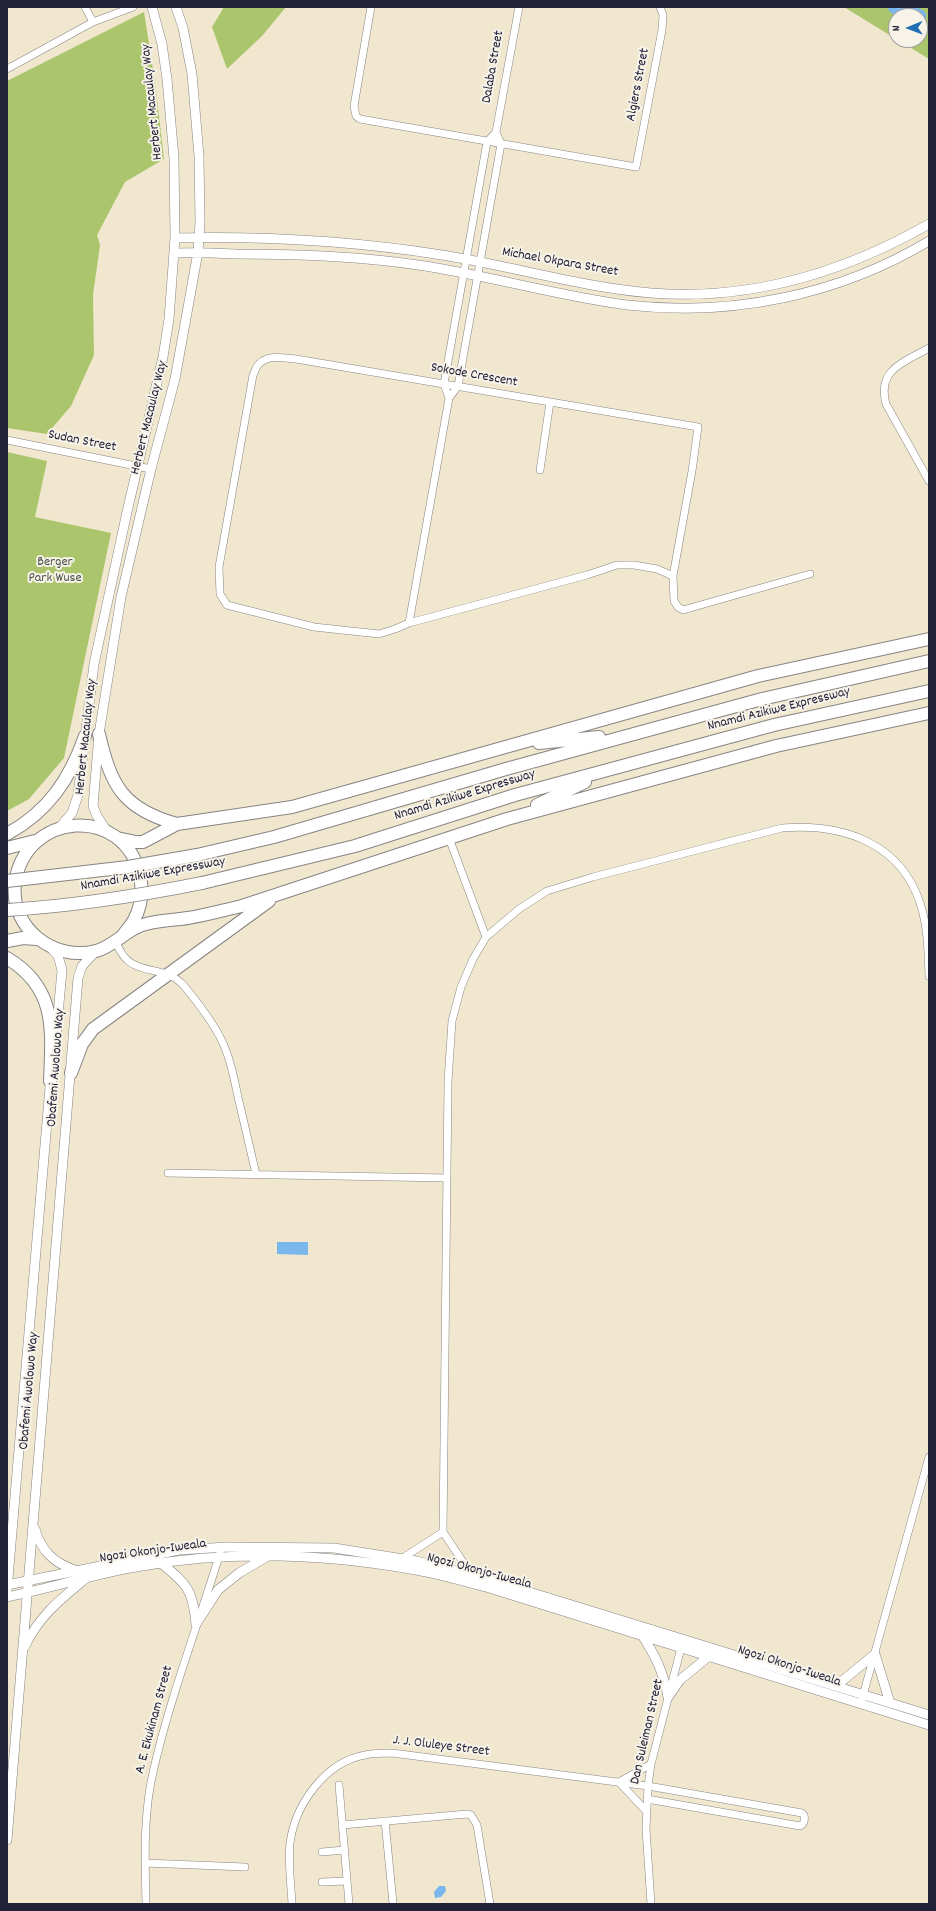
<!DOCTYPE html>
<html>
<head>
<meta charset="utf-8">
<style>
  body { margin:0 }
  #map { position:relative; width:936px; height:1911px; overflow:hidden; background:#f0e7ce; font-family:Dekko,sans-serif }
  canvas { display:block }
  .frame { position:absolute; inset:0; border:8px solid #22223b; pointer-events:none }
  .north { position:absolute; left:888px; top:8px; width:40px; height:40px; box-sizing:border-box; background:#f7f3e8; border:1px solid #a29fa3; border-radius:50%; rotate:269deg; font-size:11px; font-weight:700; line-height:16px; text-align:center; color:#22223b }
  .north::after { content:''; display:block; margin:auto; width:14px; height:18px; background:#1f6fb2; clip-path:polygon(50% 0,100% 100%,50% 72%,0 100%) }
</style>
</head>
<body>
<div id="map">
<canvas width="936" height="1911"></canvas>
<div class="frame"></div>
<div class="north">N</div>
</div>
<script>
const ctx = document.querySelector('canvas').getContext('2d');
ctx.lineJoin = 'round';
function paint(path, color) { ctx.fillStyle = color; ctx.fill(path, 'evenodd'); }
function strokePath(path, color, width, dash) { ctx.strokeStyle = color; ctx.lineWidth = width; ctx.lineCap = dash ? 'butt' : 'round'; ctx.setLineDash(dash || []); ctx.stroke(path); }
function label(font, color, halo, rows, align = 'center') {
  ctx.font = font + ' Dekko,sans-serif'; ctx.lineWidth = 4; ctx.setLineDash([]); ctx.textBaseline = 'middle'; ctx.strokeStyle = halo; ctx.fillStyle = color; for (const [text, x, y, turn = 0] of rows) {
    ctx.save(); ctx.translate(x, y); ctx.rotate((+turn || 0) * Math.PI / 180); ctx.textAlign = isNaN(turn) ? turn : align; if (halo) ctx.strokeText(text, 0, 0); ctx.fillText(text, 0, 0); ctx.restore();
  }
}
paint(new Path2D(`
  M224,7h62l-24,29 -35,33 -15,-42z
  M844,7h85v52l-31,-19h22v-24h-24v23z
  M144,12l11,70 9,77 -39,23 -28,53 3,10 -7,50 1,60 -23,51 -24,28 -40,-6v-347z
  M7,452l40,9 -12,56 76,16 -47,225 -35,41 -22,12z`), '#abc56c');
paint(new Path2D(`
  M277,1242h31v13l-31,-1z
  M439,1886h6l1,5 -5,6 -6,1 -1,-6z`), '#79b7ec');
strokePath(new Path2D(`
  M895,7l24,9`), '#79b7ec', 14);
const street = new Path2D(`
  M85,7l8,15
  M371,7l-17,99 2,10 4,3 276,48 26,-137 1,-15 -3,-8
  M7,69l86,-47 40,-15
  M496,132l23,-125
  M929,348c-26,15 -52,21 -43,56l43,77
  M449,398l-5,-14 43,-242 9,-10
  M7,440l144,29
  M540,470l10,-68
  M673,576l-16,-7 -23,-4h-17l-30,10 -178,48 -14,6 -16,5 -65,-7 -87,-22 -7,-11 -1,-27 34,-192c2,-3 3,-9 6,-11 9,-10 26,-6 37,-5l402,68 -6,44 -19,105 1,25 4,6 5,3 127,-36
  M409,623l40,-225 9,-12 43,-242 -5,-12
  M449,838l37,99
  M116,941c13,41 47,19 69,46 13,16 27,34 36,52 9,18 13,39 17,58 6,26 12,52 18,77
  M168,1173l279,5
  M401,1559l42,-27
  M471,1574l-28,-42 5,-451 4,-60 9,-34 12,-28 13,-22 33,-28 28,-18 46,-14 189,-49c61,-5 120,15 139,78 7,23 7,46 8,70
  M862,1699l67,-242
  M339,1785l10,119
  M646,1811l-27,-29 32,-18
  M385,1821l8,82
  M342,1825l125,-11 4,1 6,10 13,79
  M322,1852l22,-2
  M145,1863l100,4
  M322,1882l25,-1
  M146,1904c-1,-45 -3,-92 8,-136 17,-73 44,-143 66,-215
  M292,1904c-1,-20 -4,-41 -2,-61 5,-38 35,-81 75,-88 8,-2 18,-2 27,-2l256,33 154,27c4,3 3,11 -2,13l-153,-27
  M651,1904l-5,-75 2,-43 3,-22 31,-120`);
const secondary = new Path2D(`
  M175,238c90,-2 178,3 267,17 70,11 138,32 209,38 100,8 192,-20 278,-69
  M175,253c21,-1 41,0 62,1 60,0 121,2 181,11 70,10 139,31 209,40 105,12 212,-10 302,-64
  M59,828l13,-15 6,-18 16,-131 33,-152 36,-155 6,-38 6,-81 -1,-80 -7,-79 -5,-35 -10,-37
  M107,832l-10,-16 -4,-10 6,-72 22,-137 30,-128 24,-90 23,-127 2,-30 -1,-66 -7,-82 -9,-46 -7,-21
  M50,947l8,9 4,14 -7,78
  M35,1529c6,22 19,34 40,41
  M161,1563c26,21 32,27 35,61
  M7,1585l172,-35 48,-3 107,1 82,13 55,13 458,141
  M7,1590l44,-515
  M7,1597c45,-9 89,-24 135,-31 90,-16 184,-12 274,4 23,4 47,11 70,17l443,138
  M196,1624l22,-34 21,-17 29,-17
  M642,1635c14,22 21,36 26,62
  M25,1646c14,-30 36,-47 60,-67
  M836,1686l39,-32 15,49
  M668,1697l12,-17 29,-24
  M7,1840l71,-862 4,-12 14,-15`);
const highway = new Path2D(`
  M99,734c12,52 24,75 78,90
  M539,743l60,-6
  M537,805l48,-23
  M7,834c41,-22 63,-55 78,-98
  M117,838l19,4h7l34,-18 115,-17 466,-131 171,-37
  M7,848l28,-7
  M197,855l77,-18 232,-68 256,-70 167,-38
  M202,883l153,-37 160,-51 259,-70 155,-34
  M123,935c4,-5 8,-10 11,-15 7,-13 9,-29 6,-44 -15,-72 -116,-65 -125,8 -5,44 39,78 81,67 19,-5 31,-23 50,-27 14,-4 29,-4 42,-6 18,-3 36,-8 54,-12l265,-87 269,-73 153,-33
  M7,941l16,-3 14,1
  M7,958c50,30 45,72 43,123
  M71,1073l11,-29 11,-15 176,-128`);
strokePath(street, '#898484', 8);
strokePath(secondary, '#898484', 10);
strokePath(highway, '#898484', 14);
strokePath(street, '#fff', 7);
strokePath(secondary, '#fff', 9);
strokePath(highway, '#fff', 12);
const highwayBridge = new Path2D(`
  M7,881l121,-14 69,-12
  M7,910c66,-4 130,-14 195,-27`);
strokePath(highwayBridge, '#898484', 14, []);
strokePath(highwayBridge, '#fff', 12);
label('14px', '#22223b', '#f7f3e8', [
  ["Dalaba Street",494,67,-80],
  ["Algiers Street",639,85,-79],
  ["Herbert Macaulay Way",153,102,-96],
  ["Michael Okpara Street",560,263,10],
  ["Sokode Crescent",474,376,10],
  ["Herbert Macaulay Way",150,418,-76],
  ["Sudan Street",82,442,11],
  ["Nnamdi Azikiwe Expressway",779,710,-14],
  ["Herbert Macaulay Way",87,737,-84],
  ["Nnamdi Azikiwe Expressway",465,796,-17],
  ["Nnamdi Azikiwe Expressway",153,875,-10],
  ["Obafemi Awolowo Way",57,1068,-86],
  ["Obafemi Awolowo Way",30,1391,-85],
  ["Ngozi Okonjo-Iweala",153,1552,-8],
  ["Ngozi Okonjo-Iweala",479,1572,15],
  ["Ngozi Okonjo-Iweala",789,1667,18],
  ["A. E. Ekukinam Street",155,1720,-75],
  ["Dan Suleiman Street",648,1732,-77],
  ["J. J. Oluleye Street",441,1747,7]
]);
label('14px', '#4b534a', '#f7f3e8', [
  ["Berger",55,563],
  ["Park Wuse",55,579]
]);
</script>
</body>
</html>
